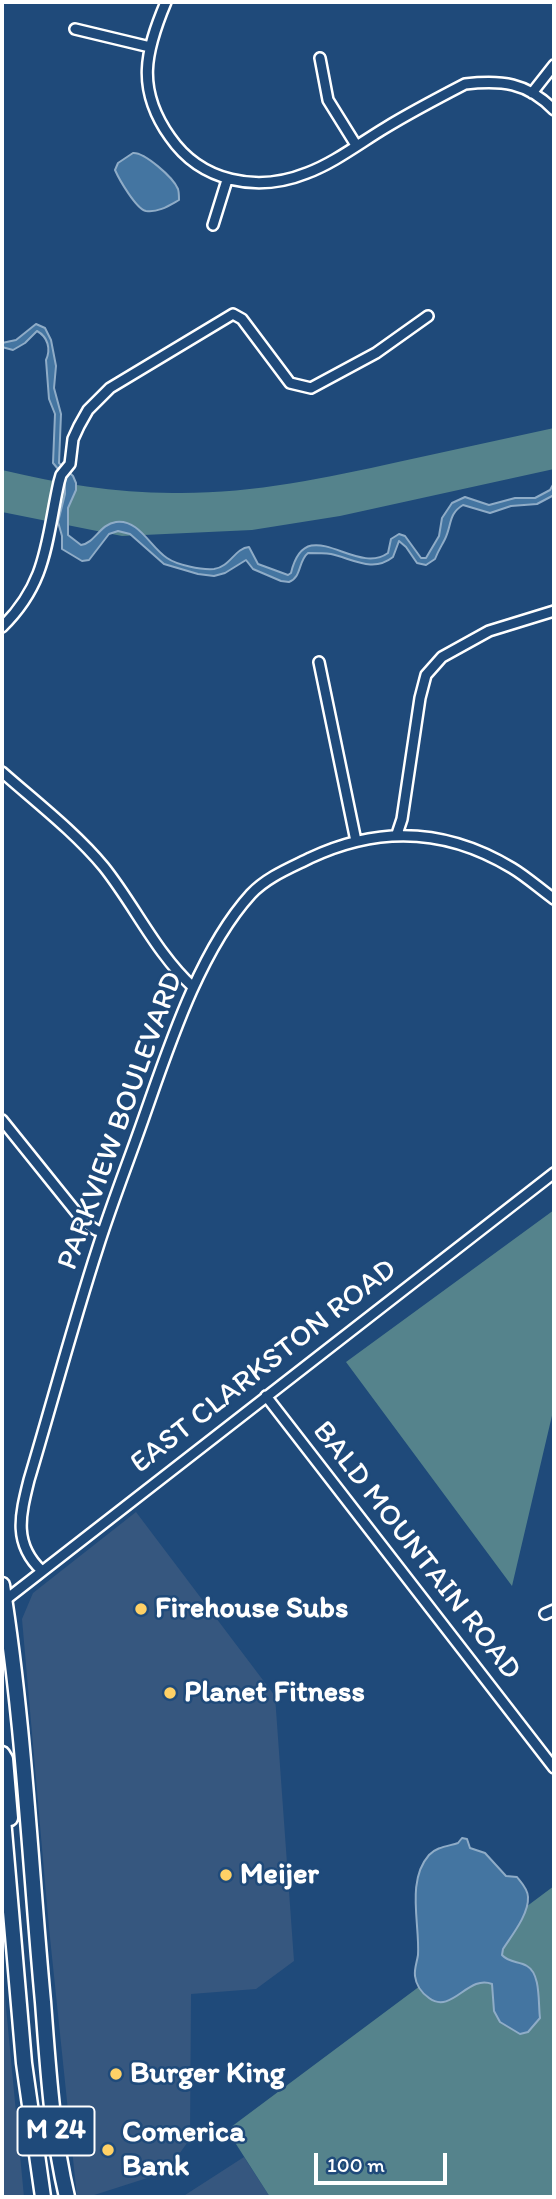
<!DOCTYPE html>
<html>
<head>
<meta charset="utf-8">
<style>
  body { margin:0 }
  #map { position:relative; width:556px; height:2199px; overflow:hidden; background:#1f4a7a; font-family:Itim,sans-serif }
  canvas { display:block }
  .frame { position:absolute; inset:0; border:4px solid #fff; pointer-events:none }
  .scale { position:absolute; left:314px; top:2153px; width:133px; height:32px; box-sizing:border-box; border:4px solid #fff; border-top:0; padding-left:9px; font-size:21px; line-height:24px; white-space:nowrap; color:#fff; -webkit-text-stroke:5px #1f4a7a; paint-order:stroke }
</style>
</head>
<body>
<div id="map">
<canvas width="556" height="2199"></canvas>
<div class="frame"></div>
<div class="scale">100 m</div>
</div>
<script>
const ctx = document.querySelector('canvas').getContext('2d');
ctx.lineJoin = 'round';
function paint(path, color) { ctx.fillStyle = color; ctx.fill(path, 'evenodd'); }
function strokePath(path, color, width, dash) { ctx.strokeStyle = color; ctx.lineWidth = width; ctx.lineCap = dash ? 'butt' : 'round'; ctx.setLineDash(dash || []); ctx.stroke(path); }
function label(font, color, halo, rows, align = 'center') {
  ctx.font = font + ' Itim,sans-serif'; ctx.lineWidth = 5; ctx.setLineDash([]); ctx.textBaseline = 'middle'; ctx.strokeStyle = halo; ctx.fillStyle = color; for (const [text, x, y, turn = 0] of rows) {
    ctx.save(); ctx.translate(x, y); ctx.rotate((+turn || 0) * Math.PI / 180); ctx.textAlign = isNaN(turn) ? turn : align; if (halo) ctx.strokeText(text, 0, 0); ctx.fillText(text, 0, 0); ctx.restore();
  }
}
paint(new Path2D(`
  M136,1512l139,184 19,265 -38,28 -65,5 -1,145 -24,33 -78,25h-11l-28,-269 -27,-309 11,-26z
  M2,1965l22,232h-22z
  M244,2157l26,40h-88z`), '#36577f');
paint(new Path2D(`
  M554,428v41l-214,47 -88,14 -130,6 -120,-24v-42c59,14 118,24 179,23 74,0 145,-15 217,-31 52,-11 104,-23 156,-34z
  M554,1210v197l-42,179 -166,-224z
  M554,1886v311h-284l-43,-67z`), '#55838c');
const water = new Path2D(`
  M133,153c11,-1 40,24 45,36 1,3 1,7 1,11 -9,5 -21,13 -33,11 -10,-2 -27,-32 -31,-41l3,-7z
  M36,324l9,4 6,12 5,26 -2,22 7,26 -2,49 14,13 3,7v7l-8,18v27l13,10c14,-2 19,-21 35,-23 23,-3 34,25 51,36 10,7 34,12 47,11 16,-2 21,-21 35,-22l9,17 30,11 3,-2c15,-63 64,4 97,-20l3,-14 8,-5 6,2 16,22h5l13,-22 3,-18 10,-15 13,-6 24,8 26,-7h20l15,-8 4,-7v12l-17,9 -26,2 -21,7 -27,-8c-15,9 -11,20 -18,34 -4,8 -6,10 -10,20l-9,6 -9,-2 -11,-16 -7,-6 -6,16c-20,16 -40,2 -62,-3 -7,-1 -16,-1 -23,-1 -10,8 -6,24 -19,29l-8,-1 -28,-12 -7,-9 -21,13 -11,3 -16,-2 -34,-10 -34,-30 -12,-3 -9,3 -20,26 -7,1 -20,-12v-13l-4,-14 7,-28v-11l-1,-7 -11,-13 2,-49 -6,-15 -3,-39c5,-11 2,-23 -9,-29l-12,12 -12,7 -11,-3v-4l14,-3z
  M462,1838l5,1 3,9 15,5 21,23 11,1c4,5 11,12 11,20 1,17 -16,38 -25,52l-1,6c7,8 17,6 25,11 14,8 11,37 13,52l-12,14 -8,2 -20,-12 -6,-11 -2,-27c-24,-10 -40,31 -63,14 -7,-5 -13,-13 -14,-22 -1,-7 2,-14 3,-21 2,-31 -12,-74 11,-100 7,-8 20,-9 29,-12z`);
paint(water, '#4475a1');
strokePath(water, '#8facc7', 2);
const street = new Path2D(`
  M166,2c-21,50 -30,87 4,135 31,45 87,56 137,36 27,-10 53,-30 78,-45 26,-16 53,-30 80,-44 36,-4 62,-2 89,26
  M75,29l75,18
  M320,58l8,42 28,45
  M532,93l22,-28
  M213,225l14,-45
  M2,627c46,-45 44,-87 57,-145l2,-7 9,-11 3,-25 6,-13 9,-16 22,-22 123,-74 9,5 48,64 21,5 65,-35 52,-37
  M319,662l37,179
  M2,772c34,30 73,60 102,95 31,39 52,86 89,120
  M397,834l5,-15 18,-121 6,-23 16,-18 47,-26 65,-20
  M2,1120l82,102 12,8 7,2
  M266,1396l288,372
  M42,1571c-29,-27 -22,-55 -13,-91 23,-77 44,-156 69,-233 14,-44 31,-87 46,-130 25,-71 56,-167 107,-223 16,-17 39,-26 59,-36 68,-32 136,-30 202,10 15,9 28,21 42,31
  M4,1601l550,-428
  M545,1614l9,-4`);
const primary = new Path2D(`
  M2,1585c22,138 28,278 41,417 5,65 9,132 24,195
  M2,1754l3,5 5,59
  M2,1807l22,256 19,134`);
strokePath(street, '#fff', 14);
strokePath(primary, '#fff', 19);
strokePath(street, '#1f4a7a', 9);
strokePath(primary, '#1f4a7a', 14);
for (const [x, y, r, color] of [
  [141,1609,7,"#ffd166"],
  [170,1693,7,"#ffd166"],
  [226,1875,7,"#ffd166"],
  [116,2074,7,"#ffd166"],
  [108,2150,7,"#ffd166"]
]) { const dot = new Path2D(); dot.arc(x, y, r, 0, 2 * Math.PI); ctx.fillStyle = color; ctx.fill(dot); strokePath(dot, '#1f4a7a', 2.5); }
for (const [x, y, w] of [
  [56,2131,77]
]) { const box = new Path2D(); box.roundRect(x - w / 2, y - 24.5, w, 49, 5); ctx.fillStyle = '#1f4a7a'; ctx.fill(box); strokePath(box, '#fff', 2); }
label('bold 28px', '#fff', null, [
  ["M 24",56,2131]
]);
label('30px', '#fff', '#1f4a7a', [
  ["PARKVIEW BOULEVARD",121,1121,-70],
  ["EAST CLARKSTON ROAD",264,1367,-38],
  ["BALD MOUNTAIN ROAD",416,1551,52]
]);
label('bold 30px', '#fff', '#1f4a7a', [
  ["Firehouse Subs",155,1609],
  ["Planet Fitness",184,1693],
  ["Meijer",240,1875],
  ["Burger King",130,2074],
  ["Comerica",122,2133],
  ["Bank",122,2167]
], 'left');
</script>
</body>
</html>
